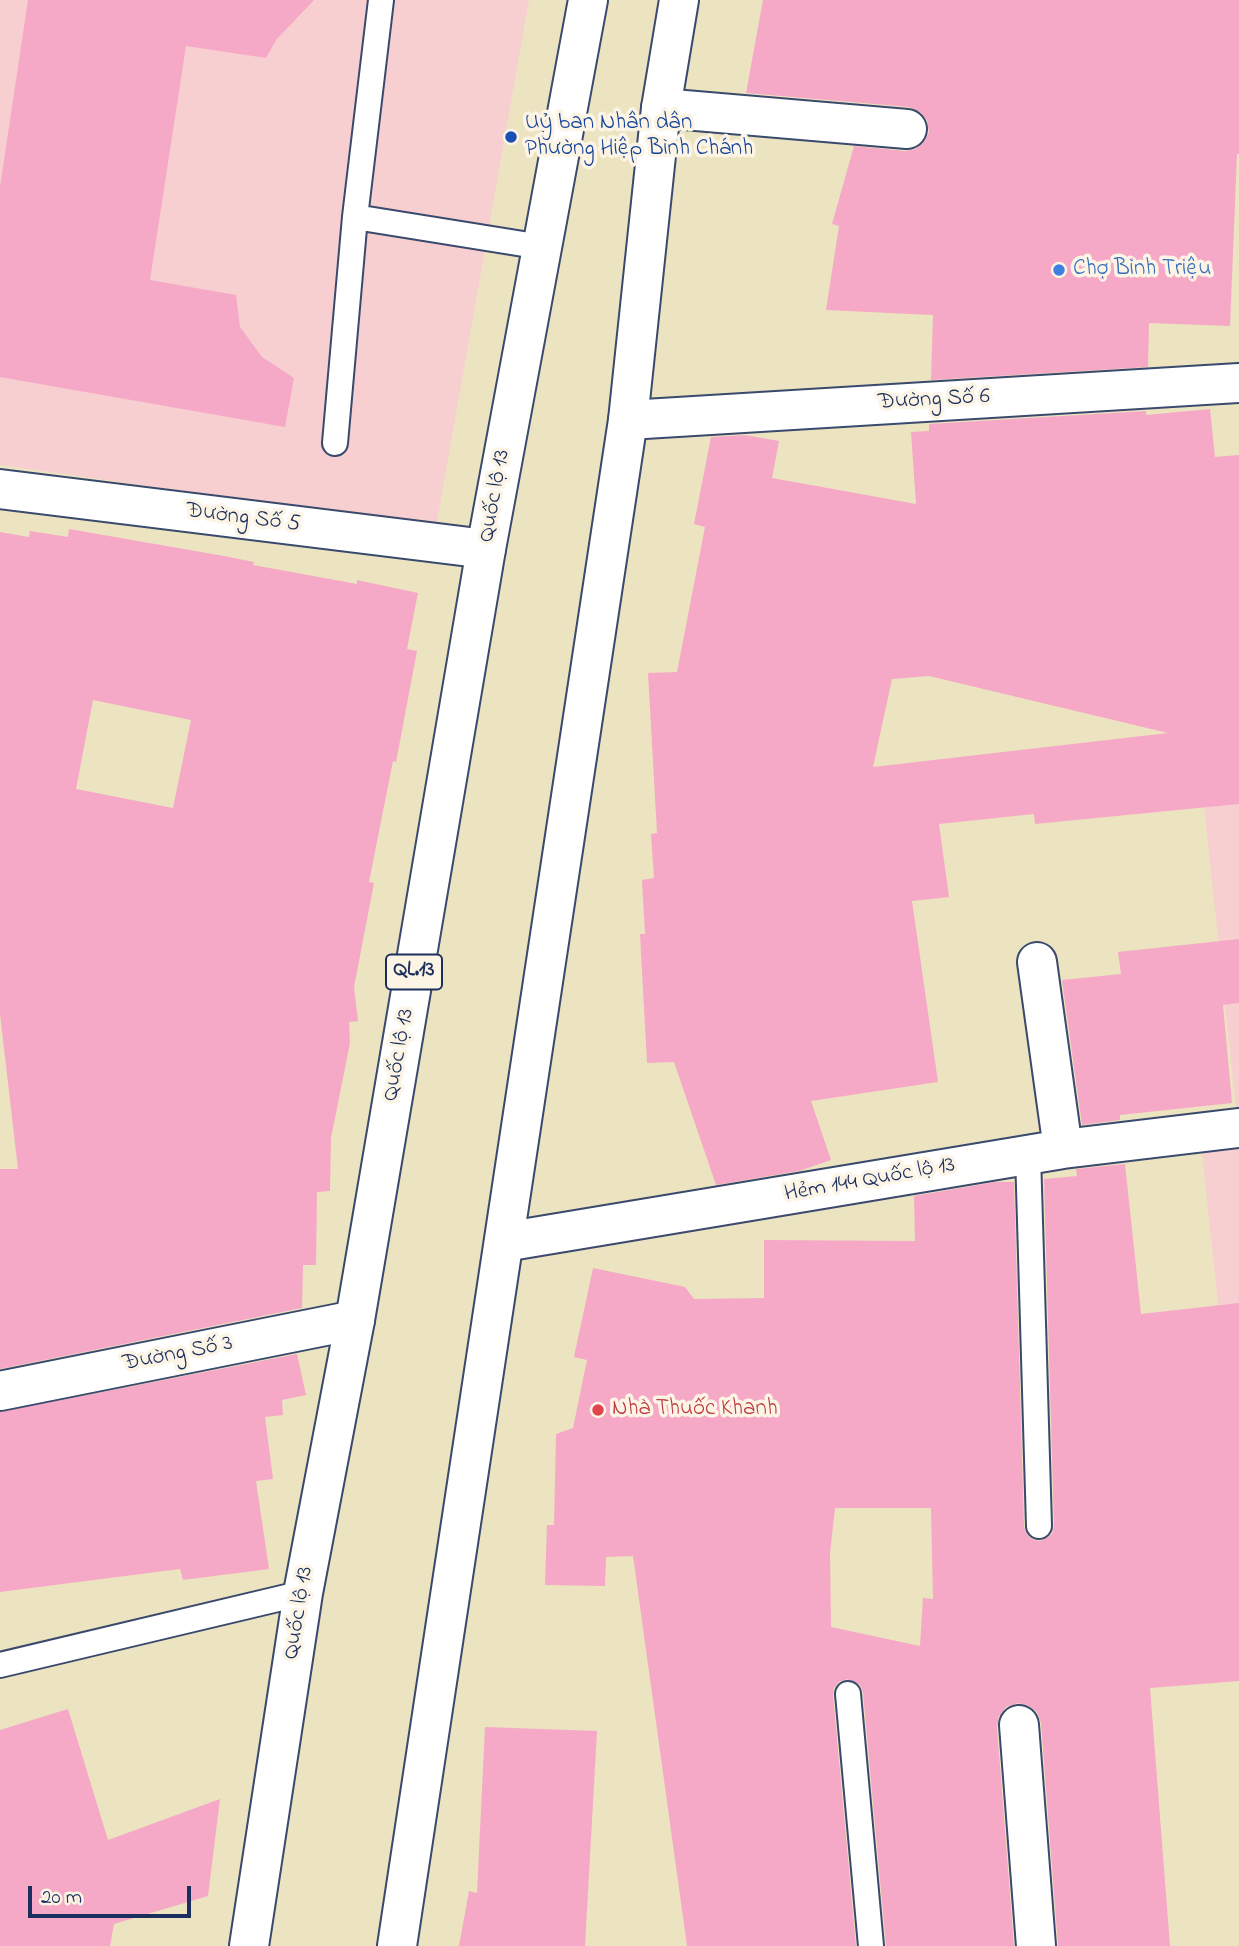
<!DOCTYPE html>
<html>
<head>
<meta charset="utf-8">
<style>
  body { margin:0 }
  #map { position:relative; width:1239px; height:1946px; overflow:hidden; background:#ece3c1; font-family:"Indie Flower",sans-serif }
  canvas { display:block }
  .scale { position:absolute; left:28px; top:1886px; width:163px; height:32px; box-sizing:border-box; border:4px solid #1b2f5e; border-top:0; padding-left:9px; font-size:21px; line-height:24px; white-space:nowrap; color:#1b2f5e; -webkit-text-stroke:5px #fcf5e5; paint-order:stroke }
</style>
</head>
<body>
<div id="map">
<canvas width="1239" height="1946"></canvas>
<div class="scale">20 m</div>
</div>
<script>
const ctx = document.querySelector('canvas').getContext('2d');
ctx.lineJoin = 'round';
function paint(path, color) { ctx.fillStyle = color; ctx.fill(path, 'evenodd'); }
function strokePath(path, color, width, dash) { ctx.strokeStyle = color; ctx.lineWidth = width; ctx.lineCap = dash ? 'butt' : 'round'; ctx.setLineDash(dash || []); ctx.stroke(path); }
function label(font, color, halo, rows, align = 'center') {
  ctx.font = font + ' "Indie Flower",sans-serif'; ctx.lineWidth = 7; ctx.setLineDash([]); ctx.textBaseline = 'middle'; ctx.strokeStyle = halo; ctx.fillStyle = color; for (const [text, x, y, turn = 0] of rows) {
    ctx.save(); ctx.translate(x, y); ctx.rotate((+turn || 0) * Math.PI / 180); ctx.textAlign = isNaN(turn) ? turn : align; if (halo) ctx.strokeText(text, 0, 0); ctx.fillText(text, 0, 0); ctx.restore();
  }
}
paint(new Path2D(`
  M0,0h529l-93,527 -436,-62z
  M1239,763v715l-14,-107 -24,-228 36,-25 -37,-351z`), '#f7cfd1');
paint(new Path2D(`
  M28,0h286l-38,40 -10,18 -80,-12 -36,234 86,15 4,32 22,30 32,21 -9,49 -285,-50v-190z
  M763,0h476v154h-2l-7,172 -81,-3 -1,44 -217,13 2,-65 -107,-5 13,-84 -7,-2 22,-78 51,5 11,-2 9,-8 4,-9 -2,-12 -7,-8 -11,-5 -163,-14z
  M1210,409l5,48 24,-2v349l-204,20 -1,-10 -95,10 10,73 -37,4 26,181 -127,19 20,59 -32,11 -83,14 -42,-123 -27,1 -7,-129h5l-3,-54 12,-2 -3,-44 6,-1 -9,-160 29,-1 28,-145 -11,-3 17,-87 34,-2 34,6 -7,37 144,26 -5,-72 18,-1v-7l217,-13v4zM929,676l239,57 -295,34 19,-88z
  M69,529l155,27 30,6 -1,3 104,19v-4l61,13 -11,56 10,2 -21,111 -3,-1 -24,121 5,1 -20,104 4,34 -9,1 1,21 -19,95 -1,53 -13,1 -1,73h-13l-1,43 -302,61v-200h18l-18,-155v-482l29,5 1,-6 38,6zM93,700l98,20 -18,88 -97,-19z
  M1239,939v64l-16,2 9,98 -112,12v5l-38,5 -20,-145 59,-6 -3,-22z
  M1125,1164l16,150 98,-11v378l-89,7 20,258h-112l-17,-223 -4,-11 -8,-6 -11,-3 -12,4 -7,9 -2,11 17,219h-128l-23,-253 -3,-8 -13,-6 -8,3 -5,6 -1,7 23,251h-169l-54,-390 -27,1 -1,29 -60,-1 2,-60h7l2,-91 17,-6 14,-68 -13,-3 19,-89 92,19 9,12 70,-1v-58l151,1 -1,-45 81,-14h19l10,344 2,7 5,6 9,2 12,-7 2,-8 -10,-347 33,-3 -1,-7zM835,1508h96l2,91 -10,-1 -3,48 -89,-19 -1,-74z
  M297,1354l9,41 -24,5 1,15 -18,2 8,62 -17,2 13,88 -86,11 -3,-11 -180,23v-180z
  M68,1709l40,131 112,-41 -12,97 -94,28 -4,22h-110v-216z
  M485,1727l112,4 -12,215h-126l10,-55 8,2z`), '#f5a9c6');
const service = new Path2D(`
  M355,217l187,30
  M335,443l20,-226 26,-217
  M1028,1154l11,372
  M0,1665l303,-72
  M848,1694l23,252`);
const minor = new Path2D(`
  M661,108l246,21
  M628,420l611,-37
  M0,489l486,60
  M1037,962l26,187
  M504,1242l559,-93 175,-21
  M0,1391l355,-71
  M1019,1725l17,221`);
const trunk = new Path2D(`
  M249,1946l54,-353 52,-273 131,-771 102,-549
  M397,1946l231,-1526 33,-312 18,-108`);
strokePath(service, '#3a4a6d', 28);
strokePath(minor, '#3a4a6d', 42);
strokePath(trunk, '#3a4a6d', 42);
strokePath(service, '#fff', 24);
strokePath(minor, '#fff', 38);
strokePath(trunk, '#fff', 38);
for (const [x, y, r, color] of [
  [511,137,7,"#1a4fb4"],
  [1059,270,7,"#3f7fe0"],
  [598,1410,7,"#e0444e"]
]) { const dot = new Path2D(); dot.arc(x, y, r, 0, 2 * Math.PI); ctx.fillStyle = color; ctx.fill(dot); strokePath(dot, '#fcf5e5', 2.5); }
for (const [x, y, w] of [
  [414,972,56]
]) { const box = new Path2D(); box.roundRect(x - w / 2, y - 17.5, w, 35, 5); ctx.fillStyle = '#fcf5e5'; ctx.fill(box); strokePath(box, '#1b2f5e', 2); }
label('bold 21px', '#1b2f5e', null, [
  ["QL.13",414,972]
]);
label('23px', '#164399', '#fcf5e5', [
  ["Uỷ ban Nhân dân",525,124],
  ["Phường Hiệp Bình Chánh",525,150]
], 'left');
label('23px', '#366cbe', '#fcf5e5', [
  ["Chợ Bình Triệu",1073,270]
], 'left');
label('23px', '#1b2f5e', '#fcf5e5', [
  ["Đường Số 6",934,401,-3],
  ["Quốc lộ 13",496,496,-80],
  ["Đường Số 5",243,519,7],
  ["Quốc lộ 13",400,1055,-80],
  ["Hẻm 144 Quốc lộ 13",870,1181,-10],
  ["Đường Số 3",178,1355,-11],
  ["Quốc lộ 13",300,1613,-81]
]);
label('23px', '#be3a42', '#fcf5e5', [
  ["Nhà Thuốc Khanh",612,1410]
], 'left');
</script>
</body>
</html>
